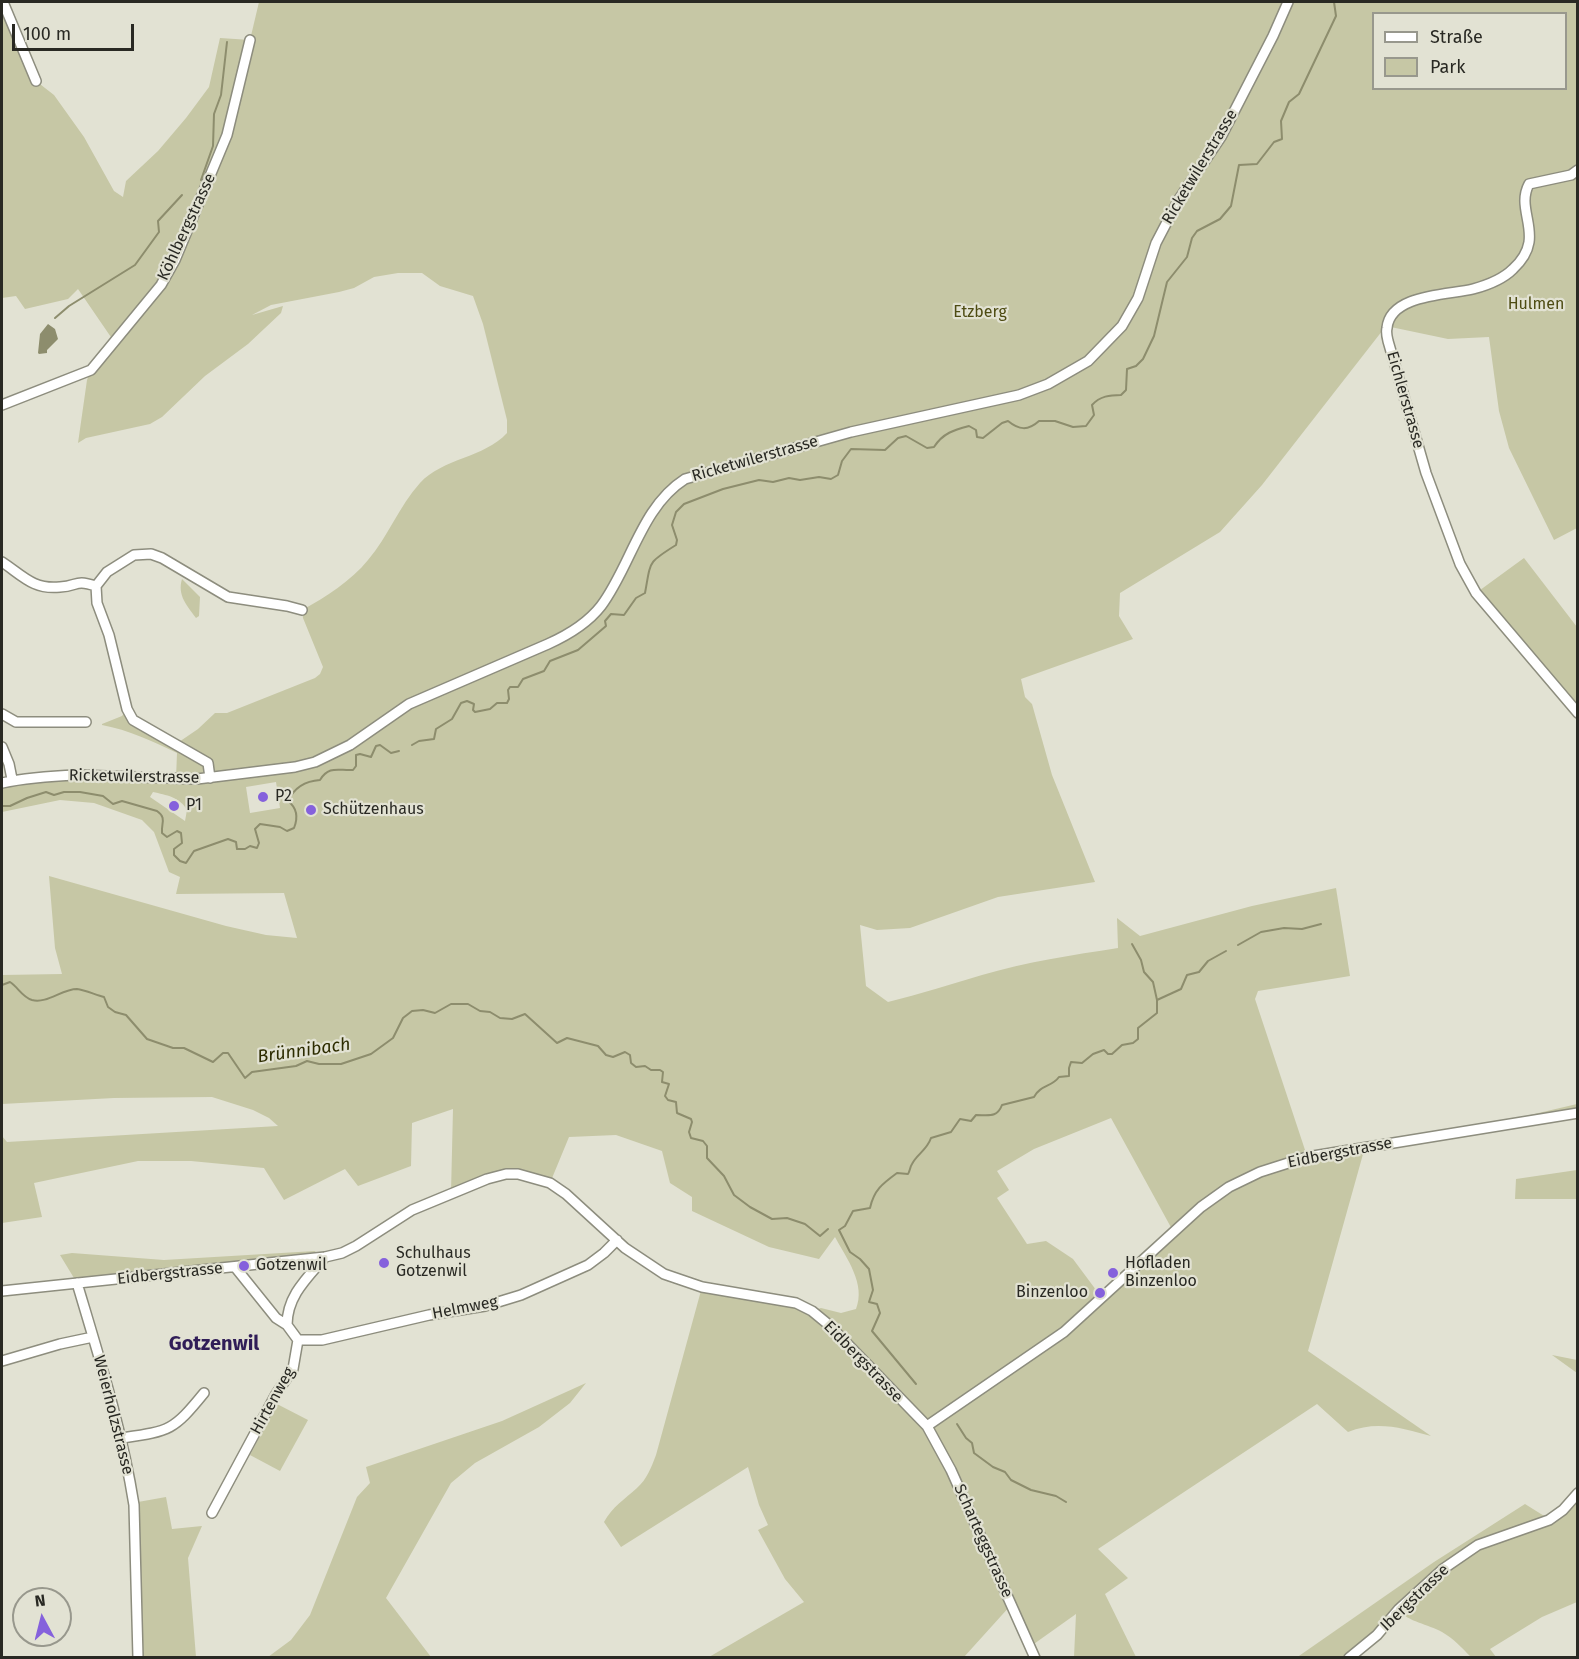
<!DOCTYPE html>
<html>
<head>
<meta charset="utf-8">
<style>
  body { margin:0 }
  #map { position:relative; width:1579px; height:1659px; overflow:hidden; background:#e2e2d3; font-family:"Fira Sans",sans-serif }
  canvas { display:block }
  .frame { position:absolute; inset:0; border:3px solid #292923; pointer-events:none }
  .legend { position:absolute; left:1372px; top:12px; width:195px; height:78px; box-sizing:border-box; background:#e2e2d3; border:2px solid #98988d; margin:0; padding:8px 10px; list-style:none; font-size:18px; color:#292923 }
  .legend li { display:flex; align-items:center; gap:12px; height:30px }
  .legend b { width:30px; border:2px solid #98988d }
  .north { position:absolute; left:12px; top:1587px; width:60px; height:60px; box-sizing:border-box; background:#e2e2d3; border:2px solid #98988d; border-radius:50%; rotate:353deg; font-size:16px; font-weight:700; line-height:24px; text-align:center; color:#292923 }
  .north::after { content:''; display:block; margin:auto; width:21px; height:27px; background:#8561dc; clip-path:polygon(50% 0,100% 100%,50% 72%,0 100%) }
  .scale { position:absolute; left:12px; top:24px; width:122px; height:27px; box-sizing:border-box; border:3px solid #292923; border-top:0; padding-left:8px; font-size:18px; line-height:21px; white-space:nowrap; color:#292923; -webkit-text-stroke:4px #e2e2d3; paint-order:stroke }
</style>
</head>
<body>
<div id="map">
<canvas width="1579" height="1659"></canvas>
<div class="frame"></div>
<ul class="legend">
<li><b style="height:8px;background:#fff"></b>Straße</li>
<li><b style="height:16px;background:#c6c7a5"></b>Park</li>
</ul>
<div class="north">N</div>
<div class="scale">100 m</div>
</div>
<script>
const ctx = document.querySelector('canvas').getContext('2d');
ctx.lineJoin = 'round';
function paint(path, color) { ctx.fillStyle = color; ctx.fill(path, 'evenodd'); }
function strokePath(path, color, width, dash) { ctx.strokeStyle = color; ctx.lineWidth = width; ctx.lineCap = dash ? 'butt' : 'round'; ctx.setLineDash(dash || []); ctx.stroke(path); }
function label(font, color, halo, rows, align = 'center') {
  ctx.font = font + ' "Fira Sans",sans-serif'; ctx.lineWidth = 4.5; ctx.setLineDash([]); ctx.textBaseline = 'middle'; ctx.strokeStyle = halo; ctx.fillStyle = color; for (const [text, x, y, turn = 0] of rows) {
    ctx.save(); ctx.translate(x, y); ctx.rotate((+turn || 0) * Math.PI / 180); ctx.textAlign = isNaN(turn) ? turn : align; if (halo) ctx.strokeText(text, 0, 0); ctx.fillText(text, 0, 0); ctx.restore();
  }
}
paint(new Path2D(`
  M2,2l34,79 18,14 30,42 30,54 9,6 3,-16 32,-30 28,-33 23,-31 11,-49 30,2 9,-38h1318v526l-23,12 -45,-92 -10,-37 -10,-74 -41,2 -62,-13 -124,159 -42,47 -100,61 -1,23 14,23 -112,40 4,18 7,7 20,71 43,107 -97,15 -88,31 -33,2 -17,-5 6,61 22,16c32,-8 63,-18 94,-27 44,-13 91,-20 136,-27l-1,-30 23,18 112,-30 84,-18 14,88 -92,15 -3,8 52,157 58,-9 -57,204 123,85c-28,-8 -55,-16 -83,-4l-31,-28 -219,145 30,29 -23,16 31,63h-62l2,-43 -45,32 -20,-41 -47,52h-255l95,-55 -19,-23 -27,-49 10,-5 -9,-20 -11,-38 -127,80 -17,-25c8,-15 21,-23 33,-34 10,-9 14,-20 19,-33l46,-168 110,24 9,-3 20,5 15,-4c10,-25 -9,-50 -21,-72l-16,22 -50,-12 -77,-36v-14l-22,-14 -8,-32 -46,-16 -47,2 -19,46 -32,-9 -67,19 2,-84 -41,14 -1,43 -53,20 -13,-17 -61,31 -20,-32 -73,-7h-53l-104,22 8,34 -40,6v-87l5,6 271,-16 -9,-8 -16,-8 -41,-13 -98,1 -112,6v-129l60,-1 -7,-26 -6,-72 177,50 40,9 31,3 -13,-45 -108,1 4,-17 -11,-5 -15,-40 -12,-12 -48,-17 -34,-3 -58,12v-29l55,-7 119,3 1,-26c-25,-12 -48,-23 -75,-28v-1l20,-8 5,-7 6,11 43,24 22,-15 17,-16h12l88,-35 5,-4 3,-7 -20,-49 -1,-8c24,-13 49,-29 66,-50 20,-23 31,-54 52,-77 23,-25 64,-25 87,-50v-13l-24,-96 -10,-28 -33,-10 -18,-13h-24l-24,4 -20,11 -15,4 -68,13 -19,10 31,-9 -2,7 -33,31 -43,32 -43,41 -12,7 -64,14 -8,5 9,-63 4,-10 24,-27 -37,-54 -10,10 -43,10 -9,-13 -14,2zM1374,14h192v74h-192zM276,782l4,26 -30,5 -4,-26zM153,792c13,3 27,5 34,18l-2,11 -35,-24zM1111,1118l62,113 -71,67 -29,-39 -27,-18 -19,3 -30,-46 12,-8 -12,-19 37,-22z
  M1524,558l53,69v86l-101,-120z
  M182,579l18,18 -1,19 -3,2c-9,-12 -19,-23 -14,-39z
  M1577,1104v9l-45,9 -2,-7z
  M1577,1170v29h-62l1,-20z
  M315,1251l4,7 -242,25 -17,-28 12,-2 92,7z
  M1552,1355l25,5v13z
  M586,1383l-16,20 -31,24 -64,36 -24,20 -65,115 45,59h-163l23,-17 19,-25 47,-118 13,-14 -4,-16 136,-46z
  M277,1404l31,16 -28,51 -30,-16z
  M1577,1493v109l-35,15 -52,32 6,8h-25c-9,-9 -17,-18 -29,-25 -14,-8 -34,-10 -43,-22l-50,47 -53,1 138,-96 91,-58 24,15z
  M166,1497l6,32 30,-3 -14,32 8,99h-55l-3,-155z`), '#c6c7a5');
paint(new Path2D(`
  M48,324l7,5 3,10 -11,11v3l-8,1 -1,-1 2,-19z`), '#8d8d6d');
strokePath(new Path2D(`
  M201,180l12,-34 1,-32 7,-19 6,-53
  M55,318l14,-12 66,-41 24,-33 -1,-11 24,-26
  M412,745l7,-4 15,-2 2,-10 16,-10 9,-16 6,-2 7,3 -1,6 2,2 15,-3 7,-6h10l2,-4 -1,-9 2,-3h8l5,-8 21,-8 6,-10 28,-11 28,-24 -1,-5 6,-7 13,1 12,-17 9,-5c6,-32 2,-30 31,-48l1,-5 -5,-15 4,-13 8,-8 39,-15 36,-9 14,2 16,-4 11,2 19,-3 12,2 7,-4 4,-14 9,-12 34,1 13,-12 8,-2 21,12 7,-1c9,-14 20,-17 35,-21l7,4 1,7 6,1 19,-15 6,-2c11,9 20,10 31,0h16l18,6 13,-1 8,-11 -2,-10c8,-9 18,-10 29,-10l5,-5 1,-21 9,-3 7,-7 11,-23 13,-54 20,-25 5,-19 5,-7 23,-12 11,-13 8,-41 18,-1 17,-22 8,-3 -1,-18 8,-19 10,-8 37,-78 -2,-14
  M2,806h8l17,-8 19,-6 8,3 10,-3h16l23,4 10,8 9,-3 35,10c10,7 4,12 5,22l5,4 10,-6 4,2 1,10 -8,6v6l6,6 6,2 8,-12 34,-12 8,3 1,7h8l5,-3 7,2 2,-5 -4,-14 5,-5 20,3 7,4 7,-3c4,-10 3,-20 -6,-27 6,-13 17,-20 32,-21 9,-15 19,-9 33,-10l3,-4v-11l4,-1 11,3 5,-11 4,-1 11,8 8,-2
  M1132,944l9,16 3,12 9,10 4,18
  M1238,945l23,-13 23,-4 18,1 19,-5
  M2,985l8,-3c8,5 12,15 22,18 15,4 30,-11 45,-11 8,1 19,6 27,8l4,10 7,5 11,3 21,24 26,9h11l29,14 10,-9h5l17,25 7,-6 44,-6 11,-5 12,3h22l30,-10 22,-16 10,-20 9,-7 11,-1 12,3 16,-9h17l12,7 10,1 10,6 12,1 13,-5 32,29 10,-5 31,8 8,9 7,2 12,-5 5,3 1,8 5,4 9,-1 6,4h9l3,2 -1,10 7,2 -4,12 3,4 8,2 1,11 14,6 1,3 -3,10 2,6 12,3 4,5v12l17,18 10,19 16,12 22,12 15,-1 18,6 15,12 8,-7
  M916,1384l-44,-53 8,-18 -3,-9 -8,-2 4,-12 -4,-21 -9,-10 -10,-7 -11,-22 6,-4 8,-15 17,-3c4,-18 12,-24 27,-35l11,1c2,-3 2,-7 4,-10 5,-10 15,-14 19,-26l20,-6 9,-13 11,2 5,-6c13,0 21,3 26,-10l32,-8c6,-12 18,-10 25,-20l10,-1v-8l2,-6 11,1 11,-9 11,-4 4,4h4l10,-9 11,-2 5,-4v-11l19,-15v-13l24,-11 6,-14 12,-3 9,-11 18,-10
  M957,1424l9,14 6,5 2,10 19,14 12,5 6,8 20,10 25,6 10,6`), '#8d8d6d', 2);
const minor = new Path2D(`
  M3,2l33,79
  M1578,170l-7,5 -42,9c-15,28 19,53 -16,85 -11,11 -25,16 -40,20 -24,6 -83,5 -86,39 -1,4 0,9 1,13l38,132 34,91 16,29 102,120
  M2,405l89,-35 70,-85 14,-25 52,-125 23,-95
  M2,562c20,13 31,28 58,25 19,-1 14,-8 36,-1
  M2,714l14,8h70
  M2,747l7,17 3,15
  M210,778l-2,-15 -75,-43 -6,-11 -18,-74 -12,-32 -1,-17 11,-14 27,-17 17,-1 11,4 66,39 59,9 15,4
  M2,783c23,-5 50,-7 75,-8l120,4 98,-12 20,-5 35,-17 59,-41 139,-60c20,-9 39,-20 53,-38 30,-40 40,-99 84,-127l166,-47 168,-37 29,-11 40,-23 34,-35 16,-28 18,-55 23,-44 42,-62 52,-101 15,-34
  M77,1283c22,74 45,146 57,222l4,153
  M2,1291l323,-34 17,-4 14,-7 56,-36 75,-31 19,-5h12l32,9 16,11 59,54 39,26 38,13 94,16 16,8 17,14 98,101 24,44 84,188
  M287,1325c0,-29 20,-47 38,-68
  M298,1340h24l107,-25 56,-9 36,-11 67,-30 16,-12 13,-13
  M2,1361l58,-17 33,-7
  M927,1426l137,-94 137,-125 28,-20 31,-15 47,-15 271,-44
  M122,1438c48,-7 51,-7 82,-45
  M212,1513l64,-119 17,-25 5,-29 -11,-15 -11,-7 -41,-51
  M1349,1658l28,-23 22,-26 44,-40 35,-24 71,-25 14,-10 15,-17`);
strokePath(minor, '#8d8d7e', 12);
strokePath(minor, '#fff', 9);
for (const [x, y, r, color] of [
  [263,797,6,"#8561dc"],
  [174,806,6,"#8561dc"],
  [311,810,6,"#8561dc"],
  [384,1263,6,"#8561dc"],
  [244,1266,6,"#8561dc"],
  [1113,1273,6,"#8561dc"],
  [1100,1293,6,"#8561dc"]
]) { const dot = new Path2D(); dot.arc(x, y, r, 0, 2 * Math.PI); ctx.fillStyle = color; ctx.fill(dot); strokePath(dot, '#e2e2d3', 2); }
label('16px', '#292923', '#e2e2d3', [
  ["Ricketwilerstrasse",1200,167,-59],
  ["Köhlbergstrasse",187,227,-65],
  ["Eichlerstrasse",1405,400,74],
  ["Ricketwilerstrasse",755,459,-16],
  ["Ricketwilerstrasse",134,777,1],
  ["Eidbergstrasse",1340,1153,-11],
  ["Eidbergstrasse",170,1274,-6],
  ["Helmweg",465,1308,-11],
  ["Eidbergstrasse",863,1362,46],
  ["Hirtenweg",273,1401,-61],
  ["Weierholzstrasse",113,1415,76],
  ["Scharteggstrasse",983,1541,66],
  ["Ibergstrasse",1415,1598,-44]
]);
label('16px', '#4e4c13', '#e2e2d3', [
  ["Hulmen",1536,305],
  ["Etzberg",980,313]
]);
label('16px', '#292923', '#e2e2d3', [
  ["P2",275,797],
  ["P1",186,806],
  ["Schützenhaus",323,810],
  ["Schulhaus",396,1254],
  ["Gotzenwil",396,1272],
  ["Hofladen",1125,1264],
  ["Binzenloo",1125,1282],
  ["Gotzenwil",256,1266],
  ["Binzenloo",1088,1293,"right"]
], 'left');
label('italic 18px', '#2d2c00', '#e2e2d3', [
  ["Brünnibach",304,1051,-8]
]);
label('bold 20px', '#301d57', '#e2e2d3', [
  ["Gotzenwil",214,1344]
]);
</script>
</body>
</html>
